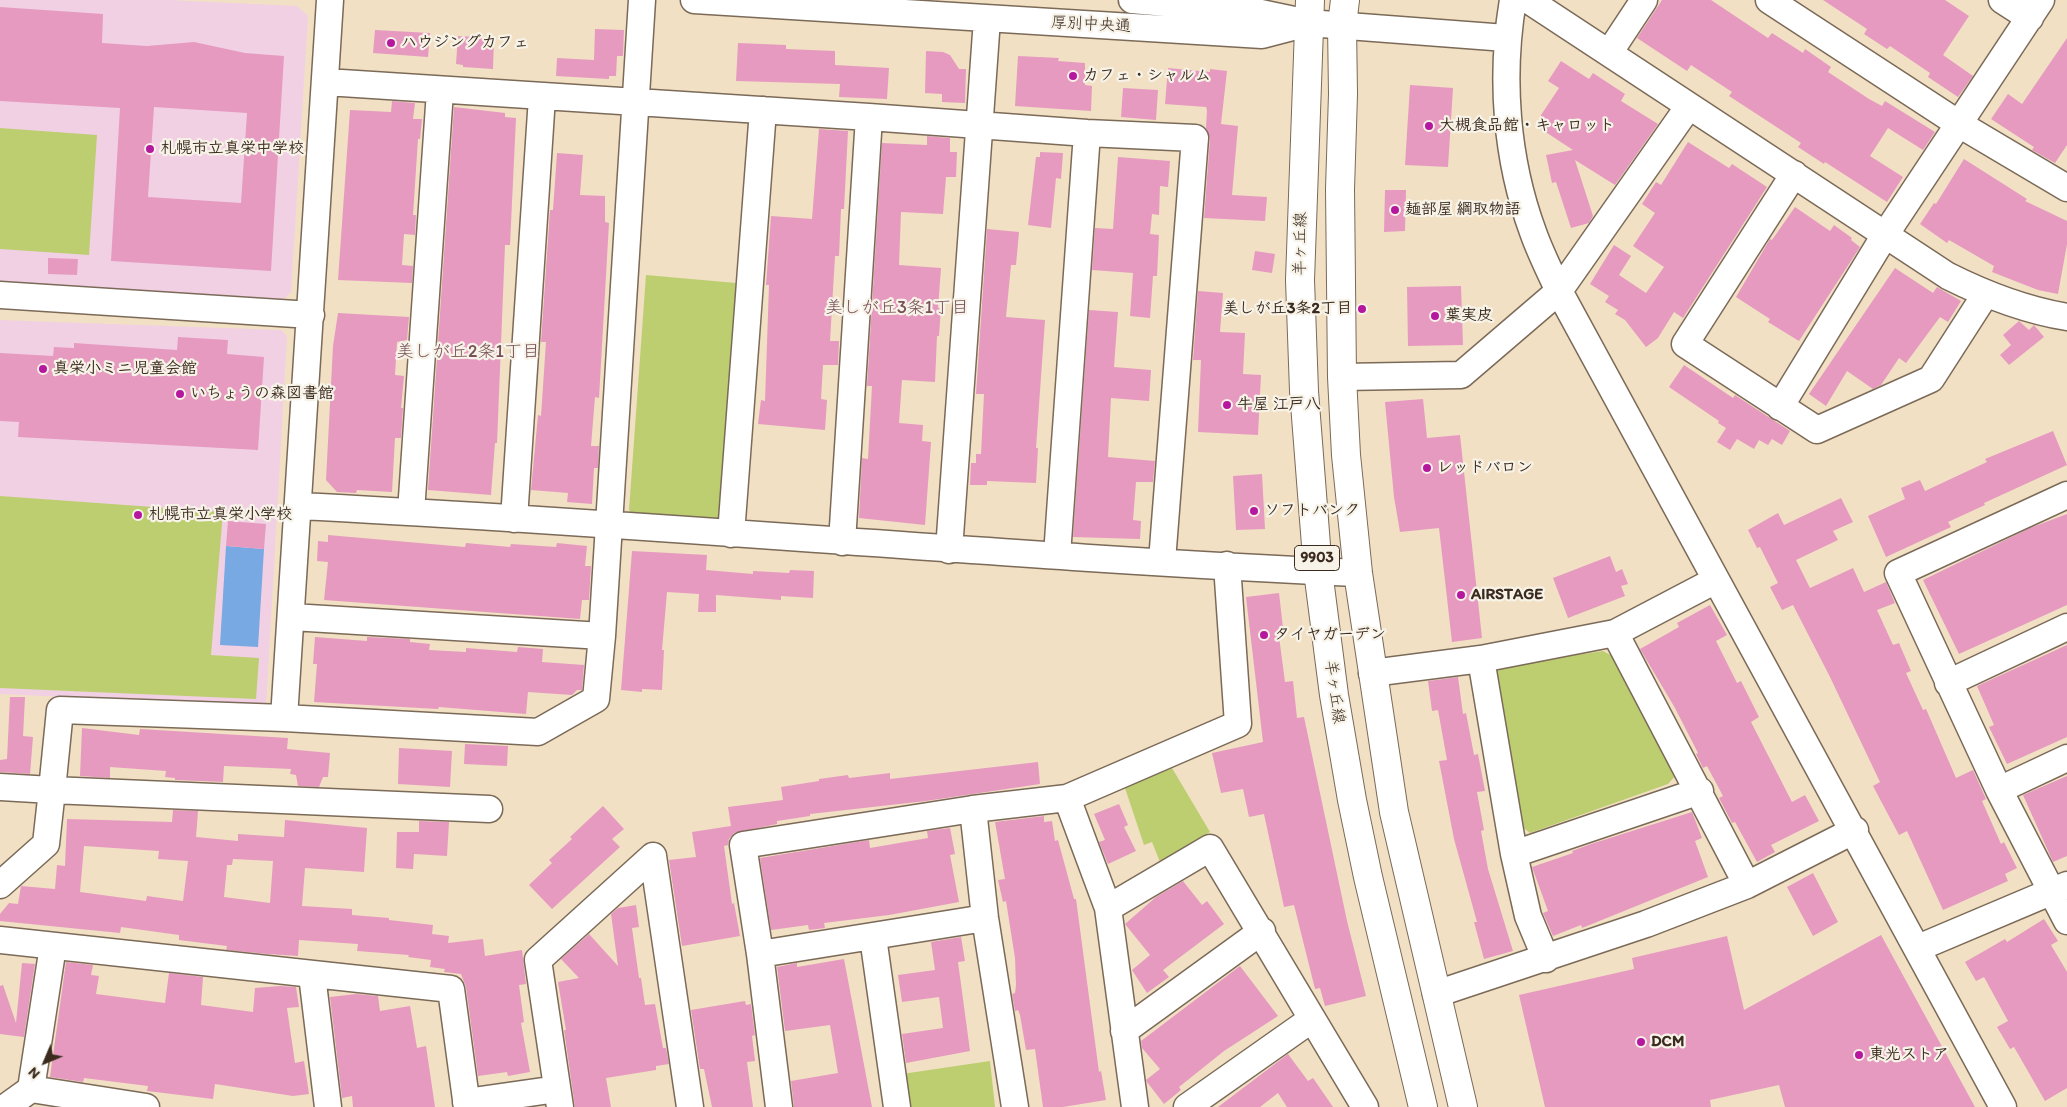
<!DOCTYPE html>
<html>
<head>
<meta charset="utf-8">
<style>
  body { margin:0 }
  #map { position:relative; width:2067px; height:1107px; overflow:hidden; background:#f1e0c3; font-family:Itim,sans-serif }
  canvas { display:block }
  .north { position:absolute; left:20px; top:1037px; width:50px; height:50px; -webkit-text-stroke:4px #f7f3e8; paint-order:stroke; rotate:225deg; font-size:14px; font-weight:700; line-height:20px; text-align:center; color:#3b2a1e }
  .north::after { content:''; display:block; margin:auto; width:18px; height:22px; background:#3b2a1e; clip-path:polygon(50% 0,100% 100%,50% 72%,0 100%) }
</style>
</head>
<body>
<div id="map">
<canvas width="2067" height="1107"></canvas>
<div class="north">N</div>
</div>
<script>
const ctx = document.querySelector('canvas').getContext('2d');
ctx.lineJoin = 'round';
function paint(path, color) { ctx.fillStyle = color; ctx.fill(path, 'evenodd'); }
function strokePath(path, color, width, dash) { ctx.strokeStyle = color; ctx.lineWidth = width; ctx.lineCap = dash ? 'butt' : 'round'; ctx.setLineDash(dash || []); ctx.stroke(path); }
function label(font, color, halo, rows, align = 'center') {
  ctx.font = font + ' Itim,"Klee One",sans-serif'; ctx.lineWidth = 4.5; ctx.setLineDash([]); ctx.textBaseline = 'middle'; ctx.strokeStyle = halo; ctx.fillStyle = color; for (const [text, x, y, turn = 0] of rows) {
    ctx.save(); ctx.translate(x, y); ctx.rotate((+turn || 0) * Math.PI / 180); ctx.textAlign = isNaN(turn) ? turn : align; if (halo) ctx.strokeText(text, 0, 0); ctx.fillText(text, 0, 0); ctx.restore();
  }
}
paint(new Path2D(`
  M0,0h169l128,6 11,10 -17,276 -7,7 -284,-17z
  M0,320l281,10 6,6 -21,370 -266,-12z`), '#f1d0e4');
paint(new Path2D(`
  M0,128l97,7 -8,120 -89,-6z
  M646,275l90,8 -16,234 -7,10 -79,-10 -5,-7z
  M0,496l223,16 -12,143 48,3 -3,41 -256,-11z
  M1603,651l11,6 62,118 -8,9 -138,49 -10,-8 -25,-154 6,-5z
  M1172,768l38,64 -50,30 -8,-20 -8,3 -19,-57z
  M990,1061l5,46h-89l-4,-33z`), '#bdce71');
paint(new Path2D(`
  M226,546l38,3 -6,98 -38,-2z`), '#78a9e3');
paint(new Path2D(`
  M1662,0h49l57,38 4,-5 31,20 2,-4 26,18 -3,5 41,27 13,7 3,-5 50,31 -12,18 -35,-22 -18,28 33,21 -16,25 -62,-40 -1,2 -26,-17 3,-4 -72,-47 3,-4 -41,-27 -4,6 -50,-33z
  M1823,0h122l24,16 -26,39 30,21 -15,21 -30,-20 2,-4 -40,-27 -3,3 -23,-15 3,-5z
  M0,7l103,7 -1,29 45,3 47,-4 51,11 39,3 -13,215 -160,-10 9,-153 -120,-7zM154,107l93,6 -6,90 -93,-6z
  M595,29l29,1 -1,26h-6l-1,20h-7v3l-53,-3 1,-18 37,2z
  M375,30l55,3 -2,24 -55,-4z
  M458,36l36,2 -1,31 -30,-2v-2l-7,-1z
  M2067,38v107l-12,18 -23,-13 2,-3 -43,-28 17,-25 14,10z
  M738,43l48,2v4l49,2v14l54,3 -2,31 -48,-2 1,-13 -104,-3z
  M926,51l17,1 7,3 9,14h7l-1,34 -23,-1v-8l-17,-1z
  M1018,56l41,2 -1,3 27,2v22l7,1 -1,25 -76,-5z
  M1561,61l28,18 4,-6 32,21 -4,7 37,23 -43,61 -40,-25 18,56 -4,7 -18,5 -15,-46 -4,1 -6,-28 27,-5 -32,-21v-14l18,-27 -11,-7z
  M1168,68l42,4v-3l17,2 -6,53 17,2 -6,69 35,2 -2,24 -61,-3 6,-79 -4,-11 1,-18 -1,-3 -41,-3z
  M1410,85l43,3 -5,79 -43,-2z
  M1123,88l35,2 -2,30 -35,-3z
  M392,101l23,2 -2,16h9l-2,20h-2l-5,76h3l-1,20 -11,-1 -2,31 11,1 -1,17 -74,-3 12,-170 41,2z
  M454,107l51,6v4l11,1 -6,127h-5l-8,198h-2l-4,52 -63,-5z
  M819,129l29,2 -4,78h-3l-2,47h-4l-5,85h9l-1,24h-15l-2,34 6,1 -2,30 -67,-6 3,-24 4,1 4,-116h-3l5,-69 41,3z
  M927,136l23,2v14h7l-1,25h-10l-3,37 -42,-2 -2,53 42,3 -3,40h3l-2,28h-2l-2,46 -33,-2 -3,43 24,2 -1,16 9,1 -6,83 -66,-7 3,-60 6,1 4,-73h-5l15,-243 45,2z
  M1688,142l41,26 3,-4 35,23 -84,131 -9,-6 -16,26 -12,9 -21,-27 -10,-6 3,-4 -13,-8 4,-6 -19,-12 24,-39 17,11 -12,19 27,18 18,-26 -31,-21 22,-33 -13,-9 14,-22 5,3z
  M1040,152l23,1 -2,26 -5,-1 -5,50 -23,-3 8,-68h4z
  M557,153l26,2 -3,40 25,1v26l4,1 -10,175 -4,-1 -4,49h8l-1,22h-4l-2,36 -25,-2 1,-9 -37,-3 7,-75 3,1 5,-74h-5l9,-132h3z
  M1118,157l52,4 -2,26 -8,-1 -1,29 -7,-1 -2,20 9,1 -2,41h-4l-3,42 -20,-2 3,-43 -41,-3 3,-42 18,1z
  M1964,159l63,40 -2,2 42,20v23l-9,50 -20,-4 -46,-18 2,-6 -45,-26 -2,3 -27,-19 14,-21 2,1z
  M1385,190h21l-1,41 -21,1z
  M1795,207l35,24 4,-6 18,13 -1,2 9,7 -61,94 -31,-19 2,-3 -34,-22 34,-58 2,1z
  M987,229l32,3 -3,33h-5l-5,52 39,3 -9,128h2l-2,35 -49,-2v4h-17l1,-22h5v-9h5l3,-60h-8z
  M1255,251l20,3 -3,19 -20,-3z
  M48,258l30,1 -1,16 -29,-1z
  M1895,268l38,25 4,-6 24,14 -13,21 -8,-5 -34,46 -7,-5 -18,27 -8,4 -26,-18 -21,35 -17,-12z
  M1461,286l2,59 -55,1 -1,-59z
  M1198,291l25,2 -3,39 25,1 -2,41 18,1 -3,60 -60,-3 3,-72h-8z
  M1089,310l29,2 -4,55 37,3 -2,31 -38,-3 -3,59 47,4 -2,21h-17l-3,38 8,1 -1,18 -67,-2z
  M338,313l71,4 -2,23 -10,2 -2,33 9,1 -3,32h2l-2,30h-6l-3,54 -35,-2 -1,3 -19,-1 -11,-12 7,-134z
  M2019,321l10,9 5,-5 10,12 -35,28 -9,-10 11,-10 -8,-10z
  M178,337l50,3 -1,14 37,3 -6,93 -240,-13 1,-15 -19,-1v-68l53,3 1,-9 20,1v-5l103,7z
  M1684,365l49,33 2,-3 55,36 -8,14 -10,-6 -4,6 -9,-5 -5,9 -17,-10 -7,11 -13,-8 9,-14 -8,-5 1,-2 -50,-34z
  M1423,399l4,39 33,-3 22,203 -30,4 -13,-114 -39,4 -6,-35 -9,-95z
  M2053,431l14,34 -83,38 1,2 -37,17 3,5 -65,30 -18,-41 37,-17 -4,-11 19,-8 5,11 62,-29 -2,-3z
  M1262,474l3,55 -29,1 -3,-54z
  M1841,498l12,24 -20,9 5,9 -42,20 14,28 43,-20 11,24 22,-10 9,21 -18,7 16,35 6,-2 12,28 -5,2 17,37 3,-1 30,69 17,-8 13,29 -4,2 19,43 3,-2 13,26 -12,6 3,7 -65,29 -36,-79 -8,4 -26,-49 7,-4 -51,-107 -36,-70 -11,5 -12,-23 8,-4 -18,-36 -3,1 -9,-18 30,-17 6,12z
  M2067,514v91l-108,49 -36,-74 107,-52z
  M228,521l38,3 -2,25 -38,-3z
  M328,535l137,12 1,-4 44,4 1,-3 45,3 1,-4 30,3 -2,20h6l-2,34h-7l-2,19 -256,-19 4,-38 -11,-1 1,-20 10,1z
  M632,551l75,4 -1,15 47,4v-3l36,2 1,-3 24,1 -1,27 -32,-2v4l-65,-5v17h-18l1,-18 -32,-2 -5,58h2l-2,40 -20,-1v3l-21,-2z
  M1610,556l6,16 6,-3 6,15 -7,2 4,10 -57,22 -15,-40z
  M1279,593l4,35 -5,1 7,53 8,-1 4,37 7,-1 43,204 19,75 -41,10 -5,-18 -5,1 -21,-84 -10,2 -20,-93 -15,3 -6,-28 -22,4 -9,-40 51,-11 -17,-145z
  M1710,605l17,30 -11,6 21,42 4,-2 18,36 -8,5 41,80 13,-7 14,26 -48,24 4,7 -18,10 -22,-40 -3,1 -13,-25 4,-2 -16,-30 -4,2 -7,-14 2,-1 -23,-45 -35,-59 39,-22 -2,-4z
  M315,637l52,4v-4l43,2v3l20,2 -1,6 37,2v-4l51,4 1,-5 25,2 -1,13 42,3 -2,25h-5l-5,5 -44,-3 -2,22 -87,-7 -1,2 -124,-7 3,-38h-4z
  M2067,645v92l-60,27 -18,-37 5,-2 -17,-39z
  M1458,677l5,37 3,-1 8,42 4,-1 7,37 -8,1 7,38 -3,1 7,38 25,82 -29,8 -10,-37h3l-23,-83 -15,-78 8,-1 -9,-50 -6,1 -4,-30z
  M10,697h15l-2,39 10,1 -3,37 -30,-2v-12l7,-1z
  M82,728l57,7 1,-6 148,9 -1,11 43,4 -2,24h-5l-4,10 -21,-1 -2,-11 -6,-1 1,-5 -67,-3 -1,16 -48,-2v-2l-10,-1 1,-6 -56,-4v11l-30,-2z
  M465,744l43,2 -1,20 -43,-2z
  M399,748l53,3 -2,36 -52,-3z
  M1038,762l2,22 -114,17 -116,13v2l-33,5v3l-43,9 -5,6 -1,6 -4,1 8,58 2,-1 6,33 -58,10 -13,-86 27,-3 -4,-25 39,-6 -3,-19 55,-7 -2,-13 38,-6v-2l29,-4 1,3 41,-5v6z
  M2067,776v80l-14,6 -30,-67z
  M1119,804l9,21 -4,2 12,24 -28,13 -9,-22 6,-2 -11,-26z
  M603,806l21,23 -12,10 8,8 -68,62 -23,-24 23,-22 -3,-3 23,-21 -2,-2z
  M173,810l25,1 -2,26 42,4v-7l46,3 1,-17 82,8 -3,44 -59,-4 -3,38 50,3v6l37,3v2l44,5 -1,9 17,2 -1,7 35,-4 2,17 37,-6 4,34 -7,1 5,37 -3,1 9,49 -22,4 -1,-4 -29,4 -12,-89 -5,-13 -17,-2 1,-3 -15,-2 1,-7 -23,-3 1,-2 -52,-4 1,-7 -59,-4 -1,16 -30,-2 -42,-4 1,-4 -48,-6v-5l-58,-8 -1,6 -120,-12v-7l9,-11 9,1 3,-18 34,3 2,-24 8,1 2,-47 105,3zM84,846l75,5 -1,8 30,2 -5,40 -36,-5 -1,5 -66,-9zM233,859l40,2 -3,42 -46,-6 3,-32h5z
  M1692,812l10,26 -7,3 13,36 -126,51 -1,-3 -28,11 -10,-23 5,-2 -16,-44 41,-14 -1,-2 19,-7z
  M1044,816v6l8,-1 3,20 3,-1 16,59h2l23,173 2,-1 5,29 -43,7h-20l-8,-58 -9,1 -6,-35 -2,-5 -3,1 -3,-17 3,-1 1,-8 -1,-27 -9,-57 -3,1 -5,-22 7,-1 -10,-57z
  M419,821l30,1 -2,34 -33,-2 -1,15 -17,-1 1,-36h22z
  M950,828l5,26 -5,1 9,47 -70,13 -65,8 1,5 -16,2 -1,-5 -37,5 -11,-72 109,-18 1,8 58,-10 -1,-7z
  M1813,873l25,49 -25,14 -26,-49z
  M1183,881l19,24 5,-4 17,23 -61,46 6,7 -22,16 -15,-23 18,-15 -25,-31 31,-27z
  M636,905l3,22 -7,1 7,50h2l4,27 10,-1 8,44h3l3,16 -13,2v4l-50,8 5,29h-36l-11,-77h2l-8,-48 21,-4 -18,-19 28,-25 29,32 -7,-52 7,-6z
  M2044,919l14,22 -7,4 16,27v116l-22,13 -31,-54 -4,2 -13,-22 11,-6 -24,-44 -8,4 -11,-19 40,-23 2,3z
  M1881,935l94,172h-190l-6,-22 -69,15 1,7h-166l-26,-112 115,-26 -2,-11 95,-22 17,74z
  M961,937l4,24 -7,1 12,89 -64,12 -4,-29 41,-6 -4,-31 -37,5 -4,-27 37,-5 -4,-28z
  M844,959l28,148h-78l-3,-26 47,-8 -8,-48 -45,6 -8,-64 20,-4v4z
  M66,962l27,3 -2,10 8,1 -3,18 69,9 4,-30 34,4 -2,28 52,7 2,-24 25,-2 16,1 3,20 -12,1 8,55 9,-2 5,33 -16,2 -78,-12 -2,15 -66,-8 1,-5 -64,-8 -1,4 -33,-5z
  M22,963l13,1 -11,73 -24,-3v-48l3,-1 13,38z
  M1240,966l38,50 -54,35 -45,36 2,3 -17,14 -17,-22 -1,-2 14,-11 -18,-21 -1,-7z
  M356,994l22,2 2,15 30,-5 7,42 9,-2 9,61h-82l-1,-11 -10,2 -12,-101z
  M745,1001l1,4 5,-1 4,31 -3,1 3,25 -8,1 6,45h-41l-8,-38h-4l-9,-59z
  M1288,1054l20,27 5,-3 20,29h-46l-9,-14 -18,14h-42z`), '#e69ac0');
const minor = new Path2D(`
  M694,0l568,35 46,-12
  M1132,0l115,10 61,13 198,15
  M1513,0c-13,77 -7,159 20,232 7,20 17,40 26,59l444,816
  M1528,0l420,276c38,19 77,34 119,41
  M1769,0l190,124 108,64
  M2002,0l28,18
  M1609,53l35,-53
  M326,82l543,35 218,16 108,5 -33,423
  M1794,174l-109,170 132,86 114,-51 54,-84
  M0,295l311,20
  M1342,377l119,-2 98,-84 130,-185
  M1780,407l105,-172 156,-235
  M2067,495l-169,78 101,217 68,131
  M298,506c354,17 706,51 1060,67
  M411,512l29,-421
  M514,519l28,-422
  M731,534l32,-424
  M842,542l27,-425
  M949,550l38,-531
  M1057,555l30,-422
  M292,617l310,19
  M1615,633l132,252
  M1481,659l33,195 14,62 18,43
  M1372,673l109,-14 134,-26 101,-53
  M1948,683l119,-56
  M284,718l46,-718
  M0,787l52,3 8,-80 224,8 254,14 58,-33 6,-63 40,-636
  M1999,790l68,-32
  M1067,798l41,110 27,199
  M1514,854l186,-63
  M653,856l37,251
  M0,885l46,-41 6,-54 437,19
  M1108,908l102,-60 155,259
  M873,937l24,170
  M0,940l451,49 16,118
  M1918,948l149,-63
  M760,954l225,-36
  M312,975l16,132
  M1436,994l210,-70 101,-39 108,-55
  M1124,1031l138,-100
  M31,1089l22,-143
  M466,1102l91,-13
  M6,1107l25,-18 115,18
  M560,1107l-22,-147 115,-104
  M779,1107l-19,-153 -17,-109 230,-36
  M1015,1107l-30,-189 -12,-109 94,-11 171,-74 -11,-159
  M1187,1107l125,-88`);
const major = new Path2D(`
  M1310,0l-10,280 4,111 14,180 16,124 18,105 16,77 55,230
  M1345,0l-3,25 1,69 -3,95 2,188 4,78 12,118 36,239 69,295`);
strokePath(minor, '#7b6a58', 29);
strokePath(major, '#7b6a58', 30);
strokePath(minor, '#fff', 26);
strokePath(major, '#fff', 28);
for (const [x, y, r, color] of [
  [391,43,5,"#b5179e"],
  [1073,76,5,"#b5179e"],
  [1429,126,5,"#b5179e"],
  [150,149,5,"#b5179e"],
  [1395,210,5,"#b5179e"],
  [1362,309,5,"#b5179e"],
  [1435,316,5,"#b5179e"],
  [43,369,5,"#b5179e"],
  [180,394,5,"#b5179e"],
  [1227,405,5,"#b5179e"],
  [1427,468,5,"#b5179e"],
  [1254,511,5,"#b5179e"],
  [138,515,5,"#b5179e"],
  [1461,595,5,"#b5179e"],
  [1264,635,5,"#b5179e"],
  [1641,1042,5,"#b5179e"],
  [1859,1055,5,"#b5179e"]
]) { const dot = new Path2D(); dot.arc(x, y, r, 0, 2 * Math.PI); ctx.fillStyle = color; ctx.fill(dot); strokePath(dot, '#f7f3e8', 2); }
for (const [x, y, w] of [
  [1317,558,45]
]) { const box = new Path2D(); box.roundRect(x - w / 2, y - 12.5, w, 25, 4); ctx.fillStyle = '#f7f3e8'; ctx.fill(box); strokePath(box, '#3b2a1e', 1); }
label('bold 15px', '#3b2a1e', null, [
  ["9903",1317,558]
]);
label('16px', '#3b2a1e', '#f7f3e8', [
  ["厚別中央通",1091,25,3],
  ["羊ヶ丘線",1301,244,-89],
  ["羊ヶ丘線",1334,692,82]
]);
label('bold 16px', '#3b2a1e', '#f7f3e8', [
  ["ハウジングカフェ",401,43],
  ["カフェ・シャルム",1083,76],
  ["大槻食品館・キャロット",1439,126],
  ["札幌市立真栄中学校",160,149],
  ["麺部屋 綱取物語",1405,210],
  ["美しが丘3条2丁目",1352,309,"right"],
  ["葉実皮",1445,316],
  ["真栄小ミニ児童会館",53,369],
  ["いちょうの森図書館",190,394],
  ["牛屋 江戸八",1237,405],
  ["レッドバロン",1437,468],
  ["ソフトバンク",1264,511],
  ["札幌市立真栄小学校",148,515],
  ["AIRSTAGE",1471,595],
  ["タイヤガーデン",1274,635],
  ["DCM",1651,1042],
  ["東光ストア",1869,1055]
], 'left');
label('18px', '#775157', '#f7f3e8', [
  ["美しが丘3条1丁目",897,308],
  ["美しが丘2条1丁目",468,352]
]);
</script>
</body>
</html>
